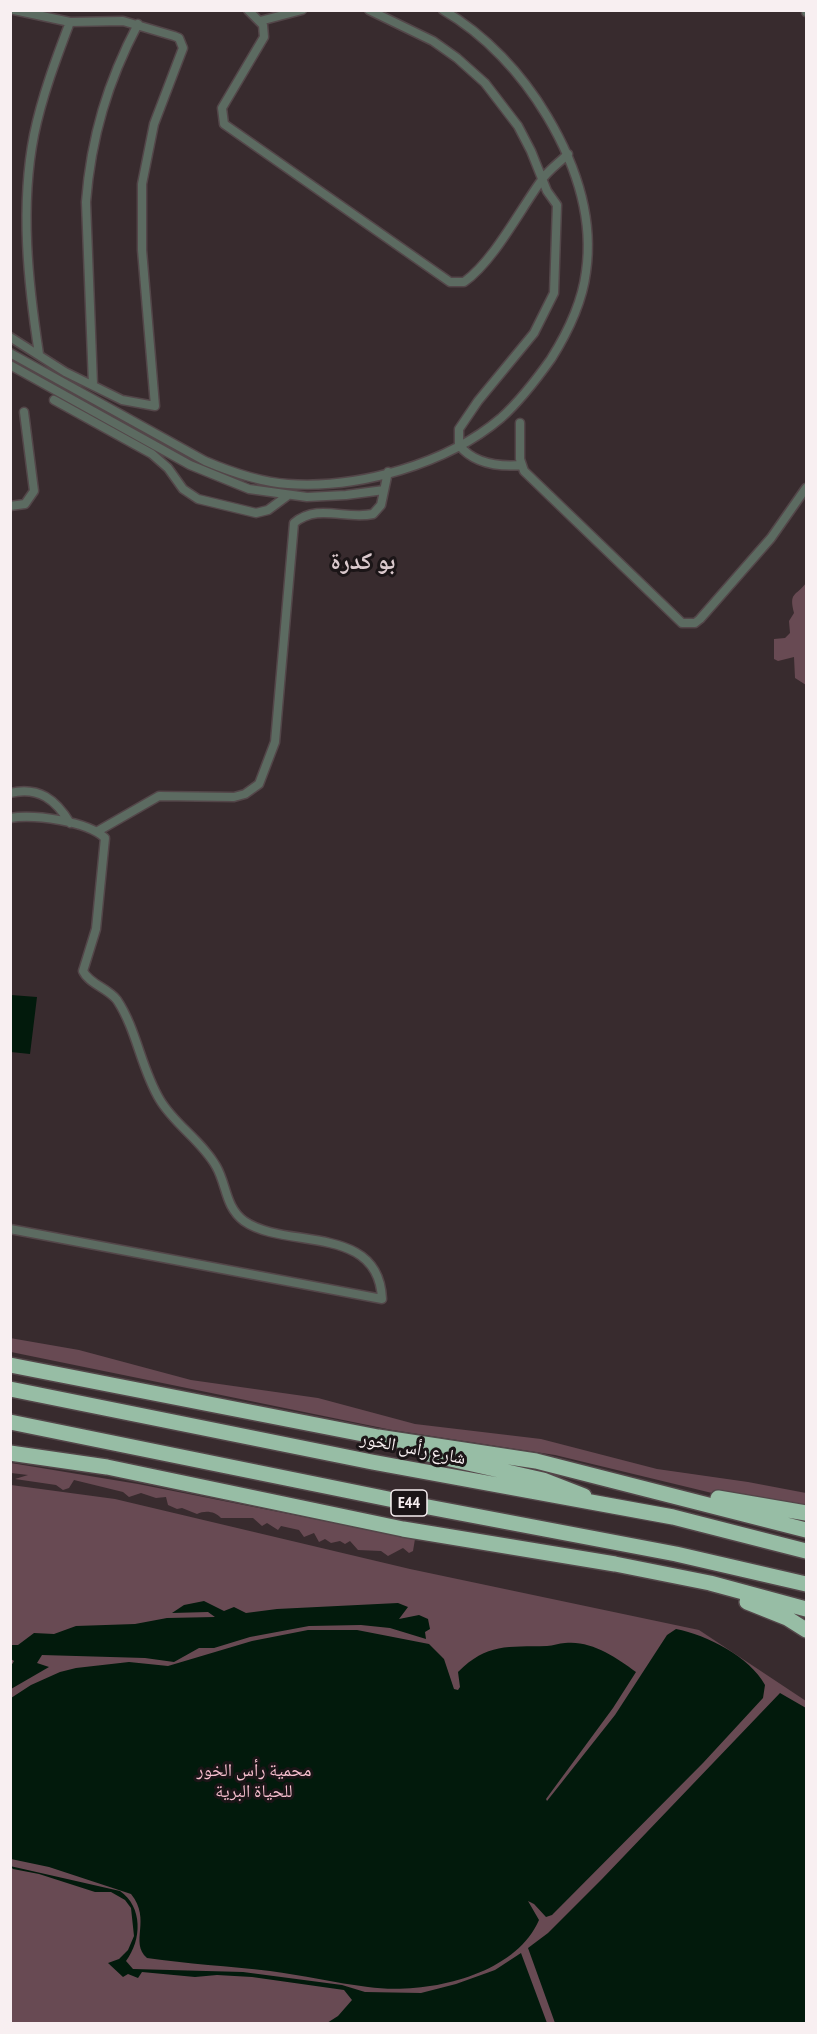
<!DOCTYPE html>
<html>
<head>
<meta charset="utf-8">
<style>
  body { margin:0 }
  #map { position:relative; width:817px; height:2034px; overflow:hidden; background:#382b2e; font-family:"PT Sans Narrow",sans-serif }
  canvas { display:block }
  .frame { position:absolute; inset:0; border:12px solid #f8eff1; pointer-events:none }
</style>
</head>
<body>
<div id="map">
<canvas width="817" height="2034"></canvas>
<div class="frame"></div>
</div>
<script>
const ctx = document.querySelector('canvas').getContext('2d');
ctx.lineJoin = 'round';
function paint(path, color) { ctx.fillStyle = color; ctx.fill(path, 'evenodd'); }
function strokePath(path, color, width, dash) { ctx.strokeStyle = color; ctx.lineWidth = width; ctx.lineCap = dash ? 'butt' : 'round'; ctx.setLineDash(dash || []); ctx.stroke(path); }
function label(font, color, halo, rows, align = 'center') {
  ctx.font = font + ' "PT Sans Narrow","Noto Naskh Arabic",sans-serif'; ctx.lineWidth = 6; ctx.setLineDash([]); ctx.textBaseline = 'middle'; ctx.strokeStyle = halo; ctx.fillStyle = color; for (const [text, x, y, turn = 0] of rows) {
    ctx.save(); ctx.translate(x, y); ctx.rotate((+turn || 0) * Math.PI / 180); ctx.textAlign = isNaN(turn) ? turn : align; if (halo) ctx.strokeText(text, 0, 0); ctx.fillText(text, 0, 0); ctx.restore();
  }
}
paint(new Path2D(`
  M806,583v102l-11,-7 -1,-21 -16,4 -4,-2v-20l11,-1 5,-5 -1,-12 5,-8c-5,-21 1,-16 12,-30z
  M10,1338l69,12 112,30 127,18 97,26 126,15 116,30 91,13 58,11v16l-94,-16 -157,-38 -163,-25 -381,-78z
  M11,1463l127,21 277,55 -2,12 -4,2 -6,-5 -15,8 -7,-5 -23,-1 -8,-9 -5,3 -5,-3 -9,2 -6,-4 -6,3 -5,-9 -10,4 -5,-7 -18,-4 -3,4 -11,-7 -5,3 -9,-8h-32c-6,-7 -16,-8 -24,-4l-15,-6 -5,1 -9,-4 -2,-8 -10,1 -15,-5 -12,4 -6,-5 -49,-12 -5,8 -6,2 -7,-5 -41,-6 13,-4 -17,-2z
  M11,1485l104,14 295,70 289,61 107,71v322l-795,1z`), '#684a53');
paint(new Path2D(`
  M11,995l26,2 -7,57 -19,-2z
  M204,1601l20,10 10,-4 12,6 31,-4 121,-6 10,4 -9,12 20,-4 9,4 2,10 -5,3 1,7 -36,-11 -29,-3 -52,1 -59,11 -36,11h-15l-25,14 -29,-4 -103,-3 -5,8 12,4 -38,22v-23l3,-5 -3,-2v-14h7l16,-12 20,1 22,-8 59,-2 32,-6 48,-1 -7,-5 -36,1 12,-8z
  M676,1629c31,6 74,28 89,56l-2,13 -60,65 -151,152 -6,2 -12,-13 -6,-3 11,19c-25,57 -115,75 -171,67 -32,-4 -66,-12 -98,-16 -41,-5 -83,-7 -123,-13 -18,-16 5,-38 -16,-64l-82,-27 -38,-8v-161l20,-13 29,-13 16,-4 53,-6 39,4 84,-25 56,-11h49l72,14 15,15 10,30 4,1 2,-3 -2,-15c29,-29 50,-25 89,-26 6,0 12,-3 18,-3 26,-3 51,14 71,29l-23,36 -67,91 1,2 68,-86 52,-80z
  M780,1693l26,15v315h-251l-27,-75 20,-15 54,-54z
  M10,1866l110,25c23,16 22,49 6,70l7,8 110,3 99,13 23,7 56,1 35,-9 39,-14 26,-17 26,70h-220l11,-7 14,-16 -8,-10 -92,-13 -35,-2 -22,2 -53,-5 -4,6 -10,-4 -5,3 -15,-14 11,-4 9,-9 6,-14 -3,-28 -6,-8 -14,-8h-16l-56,-18 -26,-5z`), '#021a0c');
const street = new Path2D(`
  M248,10l15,15 1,12 -42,71 2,16 226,158h14c29,-20 56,-72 77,-101 6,-10 18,-18 27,-27
  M369,10l64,31 24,17 28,25 33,43 13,25 16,40 10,14 -3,88 -20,40 -56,68 -19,28v16c15,19 39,22 63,20
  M806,10v2
  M260,21l42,-11
  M10,337l55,35 57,28 33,6 -13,-156v-66l12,-60 29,-76 -4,-10 -5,-2 -51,-15 -53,1 -56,-12
  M10,353l195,108c26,11 54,21 83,23 70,5 159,-20 213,-66 19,-17 35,-38 50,-59 17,-27 31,-55 35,-87 8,-55 -11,-109 -39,-156 -25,-42 -61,-81 -104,-106
  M39,354c-11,-71 -19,-148 -5,-219 8,-39 22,-76 36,-113
  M10,365l180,100 59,24 58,8 39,-2 38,-5
  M93,385l-7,-183c5,-65 22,-121 52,-178
  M54,400l98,54 16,14 15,21 15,10 58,14 12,-3 19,-14
  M520,423v36l4,12 158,152h13l5,-4 71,-81 35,-50
  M10,506l15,-2 9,-13 -10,-79
  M10,793c29,-7 46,7 60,30
  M10,818c24,-4 77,3 95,20l-9,91 -13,42c6,13 25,17 34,29 20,30 24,69 43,100 15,25 41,40 56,66 11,19 9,41 28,55 41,29 135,2 138,78l-372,-70
  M98,831l61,-35 75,1 11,-3 14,-10 16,-42 19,-219c24,-20 51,-3 79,-9l8,-9 7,-33`);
const highway = new Path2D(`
  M10,1365l368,72 158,24 270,69
  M10,1389l362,73 301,55 133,34
  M10,1422l413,84 253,48 130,30
  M10,1453l97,14 296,62 212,35 95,19 96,26
  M428,1454l115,26 41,16
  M718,1498l88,15
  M747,1602l40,16 19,12`);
strokePath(street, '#534649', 11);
strokePath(highway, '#534649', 18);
strokePath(street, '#5c6b61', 8);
strokePath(highway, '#97bda5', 15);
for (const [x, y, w] of [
  [409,1503,36]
]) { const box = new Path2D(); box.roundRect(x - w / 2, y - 13, w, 26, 4.5); ctx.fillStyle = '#1b1517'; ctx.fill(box); strokePath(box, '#f8eff1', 1.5); }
label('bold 16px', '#f8eff1', null, [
  ["E44",409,1503]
]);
label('18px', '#f8eff1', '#1b1517', [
  ["شارع رأس الخور",413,1449,11]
]);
label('18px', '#f8bfcf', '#1b1517', [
  ["محمية رأس الخور",254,1771],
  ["للحياة البرية",254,1792]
]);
label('bold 24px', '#dac9cd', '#1b1517', [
  ["بو كدرة",363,562]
]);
</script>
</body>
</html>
